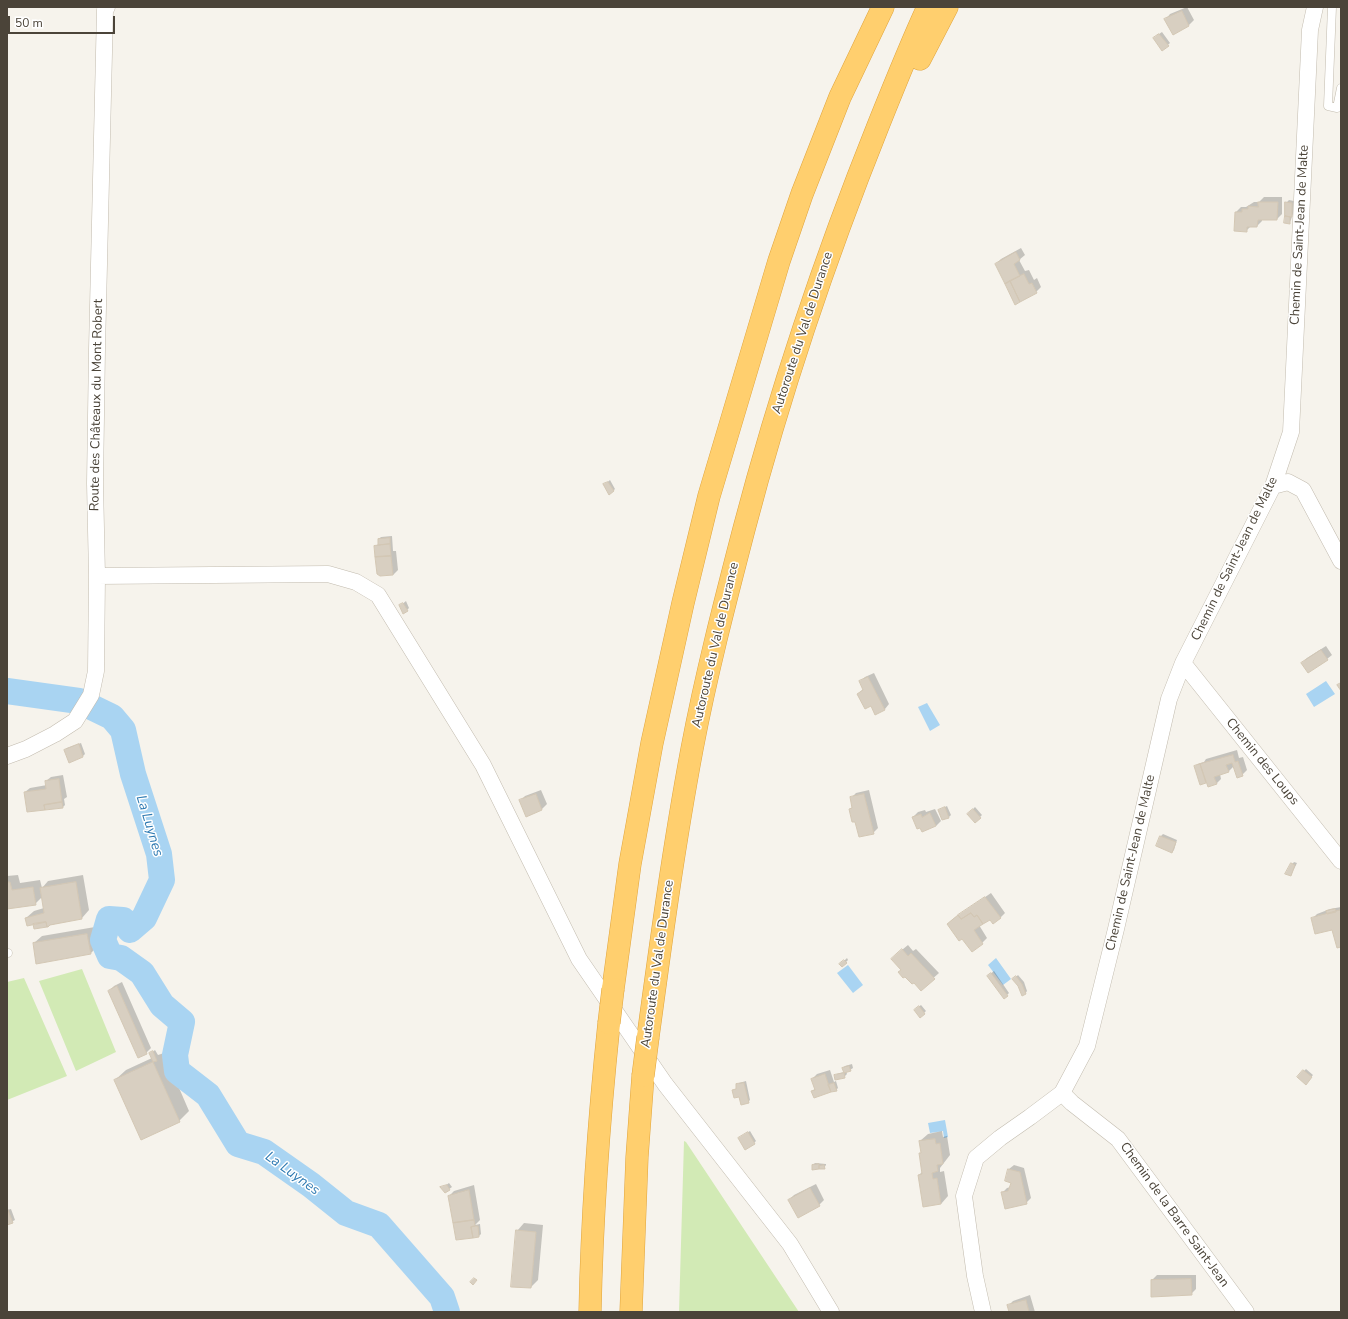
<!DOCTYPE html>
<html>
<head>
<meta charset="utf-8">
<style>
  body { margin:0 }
  #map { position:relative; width:1348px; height:1319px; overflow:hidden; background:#f6f3ec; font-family:"Nunito Sans",sans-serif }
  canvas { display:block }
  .frame { position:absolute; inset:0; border:8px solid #4b4439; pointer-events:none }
  .scale { position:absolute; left:8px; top:16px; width:107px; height:18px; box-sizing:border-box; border:2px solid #4b4439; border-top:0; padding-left:5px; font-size:12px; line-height:14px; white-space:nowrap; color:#4b4439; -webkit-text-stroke:3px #fff; paint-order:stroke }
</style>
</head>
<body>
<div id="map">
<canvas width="1348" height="1319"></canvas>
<div class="frame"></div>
<div class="scale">50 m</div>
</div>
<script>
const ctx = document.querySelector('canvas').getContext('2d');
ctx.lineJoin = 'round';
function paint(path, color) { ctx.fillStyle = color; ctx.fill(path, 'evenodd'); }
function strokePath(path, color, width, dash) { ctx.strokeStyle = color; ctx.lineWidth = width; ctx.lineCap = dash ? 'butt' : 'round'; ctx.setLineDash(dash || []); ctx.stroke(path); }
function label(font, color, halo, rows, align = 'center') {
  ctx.font = font + ' "Nunito Sans",sans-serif'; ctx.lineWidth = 3; ctx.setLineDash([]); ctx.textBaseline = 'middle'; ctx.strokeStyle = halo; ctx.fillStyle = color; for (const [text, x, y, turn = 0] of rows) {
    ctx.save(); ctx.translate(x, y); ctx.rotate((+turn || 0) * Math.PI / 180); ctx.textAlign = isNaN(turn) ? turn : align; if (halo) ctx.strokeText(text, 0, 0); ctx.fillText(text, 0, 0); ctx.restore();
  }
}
paint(new Path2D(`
  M82,969l34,83 -40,19 -37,-90z
  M24,978l43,98 -60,24v-118z
  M684,1141l2,1 113,170h-120z`), '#d2eab5');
paint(new Path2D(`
  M1326,681l9,13 -21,13 -8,-13z
  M927,703l13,22 -10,6 -12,-24z
  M996,958l15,21 -8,6 -15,-20z
  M848,965l15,20 -10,8 -16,-20z
  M945,1120l3,17 -4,1 -1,-7 -13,2 -2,-10z`), '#a9d4f2');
paint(new Path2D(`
  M1187,7l7,13 -5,5 -16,8 -7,-14 4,-5z
  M1162,32l8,11 -7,6 -7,-13z
  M1264,197h18v17l-5,5h-15v2l-5,5h-6l-5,5 -11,-1 1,-18 5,-5h5l8,-5h5z
  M1289,200l5,1 -1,13 -1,2 -1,4 -2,3 -4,-1 1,-19z
  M1021,248l4,7 -6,5 6,11 4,-1 5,10 3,-2 4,9 -5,5 -20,11 -20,-39 5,-5z
  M610,480l5,9 -2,2 -9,-6z
  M392,536l1,15h3l2,19 -5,5 -18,-29 4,-2v-5l2,-2z
  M406,601l3,7 -2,2 -7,-4z
  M1326,646l6,9 -5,4 -25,4 5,-5z
  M874,673l15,31 -4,5 -9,4 -5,-8 -13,-11 6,-6 -4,-6 5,-5z
  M81,743l4,11 -2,2 -18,-6 2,-2z
  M1237,750l2,8 4,-1 4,13 -5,5 -8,-9 -6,6 -8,2 1,5 -5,5 -9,-3 -6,3 -6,-18 3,-2 6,-2 2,-3z
  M63,775l4,22 -3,2 1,6 -2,2 -38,-15 5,-4 17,-3 -1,-4 5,-4z
  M541,790l6,14 -5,5 -15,7 -7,-15 5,-5z
  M869,790l9,38 -5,5 -17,-12 -6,-12 3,-2 -2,-9 5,-5z
  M947,806l4,9 -2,2 -10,-7z
  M975,807l7,8 -2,2 -12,-3z
  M935,809l6,12 -5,5 -23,-9 5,-5 7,-2 1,2z
  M1163,834l14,6 -3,10 -2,2 -11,-16z
  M1294,862l3,1 -6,12 -1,-8z
  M18,875l2,8 20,-3 2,8 6,-7 35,-6 6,35 -7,8 -36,8 -12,-3 -8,-5 8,-7 10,-3 -2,-11 -7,7 -28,4v-32z
  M991,893l14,20 -5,5h-10l-11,7 8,13 -5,5 -19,-6 -15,-13 5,-5z
  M1341,907v39l-8,-17 -21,-10 5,-5 13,-5z
  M95,927l4,18 -8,8 -54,10 -3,-20 8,-7z
  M908,945l5,6 3,-2 23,24 -18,16 -7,-8 -9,-6 -3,-5 -5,-16z
  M847,958l1,2 -6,6 1,-4z
  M994,971l15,22 -2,2 -17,-21z
  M1018,975l6,7 3,9 -2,3 -11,-15z
  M122,982l29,66 -5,5 -37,-62 5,-5z
  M921,1005l5,6 -2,2 -7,-5z
  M155,1050l3,5 6,-2 25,58 -10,10 -64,-41 11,-10 26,-12 -2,-4z
  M852,1064l1,4 -3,2 -4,1 1,3 -3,3 -9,-1 2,-2 7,-2 -1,-4 2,-2z
  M1306,1069l7,6 -5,6 -10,-4z
  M830,1070l4,12 2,-1 2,7 -2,2 -24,1 4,-3 -4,-9 5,-5z
  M746,1081l4,19 -2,2 -14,-11 3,-3v-3l2,-2z
  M750,1131l6,10 -2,2 -15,-5z
  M942,1131l1,6 4,-1 3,19 -10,13v4l4,-1 4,25 -7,8 -22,-29 4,-4 -3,-17 2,-2 -2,-11 8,-7z
  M815,1163l11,1v1l-2,3 -11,-3z
  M1014,1165l10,3 7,30 -5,5 -24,-10 5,-5 4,-1 1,-5 -3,-13z
  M449,1183l3,4 -7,5 -3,-4z
  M816,1184l8,16 -5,5 -30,-5 5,-5z
  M474,1185l6,35 -5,5 5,-1 1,10 -2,2 -30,-40 5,-5z
  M11,1209l4,11 -8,4v-14z
  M524,1223l19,2 -5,55 -7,7 -14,-56z
  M1157,1275h39v14l-5,5 -39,-14z
  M1030,1295l5,17h-25l-2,-6 5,-5z`), '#0003');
strokePath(new Path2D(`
  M7,691l72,10 33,16 11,13 10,44 26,80 3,26 -18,38 -14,12 -7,-10 -14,-1 -6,21 7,16 11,2 21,15 20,32 20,17 -7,33 2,16 31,24 30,49 26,8 47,33 35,28 33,12 63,72 5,15`), '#a9d4f2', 26);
const building = new Path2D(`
  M1182,11l7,15 -16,9 -9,-16z
  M1159,34l10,12 -7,5 -9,-13z
  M1258,202h20l-1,18h-19l-1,7h-10v5l-13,-1 1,-19h7v-3h6v-3l10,1z
  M1285,202l7,1v14l-7,-1z
  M1285,216l5,1v7l-6,-1z
  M1016,252l4,8 -6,4 6,12 -15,8 -10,-20z
  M1024,274l5,10 3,-1 5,10 -17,9 -10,-21z
  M1010,281l10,21 -5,3 -10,-21z
  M608,482l6,9 -5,4 -6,-11z
  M390,538v6l-12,1v-6z
  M390,544l1,12 -16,1 -1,-11z
  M391,556l2,19 -13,1 -3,-2 -2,-17z
  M403,603l5,8 -5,3 -4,-9z
  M1321,650l7,10 -20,13 -7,-10z
  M868,677l17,33 -10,5 -4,-9 -6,3 -8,-15 6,-4 -4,-9z
  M1341,683v8l-4,-6z
  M79,744l4,13 -14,6 -5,-13z
  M1233,755l2,7 3,-1 5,15 -6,2 -5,-15 -6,2 3,7 -15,5 3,7 -9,3 -8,-23z
  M1200,764l6,19 -6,2 -6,-19z
  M59,779l3,23 -18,3 1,5 -18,2 -3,-20 22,-3 -1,-8z
  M536,794l6,16 -16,7 -7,-17z
  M864,794l10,40 -15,3 -4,-15h-3l-3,-13 3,-1 -2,-11z
  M62,802l1,6 -18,2 -1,-5z
  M945,807l4,11 -7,2 -4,-10z
  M973,809l8,9 -6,5 -8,-9z
  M930,813l6,13 -14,6 -2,-4 -3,1 -5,-12 9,-3 1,3z
  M1160,836l16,6 -4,11 -16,-7z
  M1291,863l4,2 -4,11 -6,-2z
  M7,882h3l2,8 21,-3 3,18 -29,4z
  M76,882l6,37 -32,6 -2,2h-1l-1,-5 -19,4 -2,-8 19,-5 -4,-25z
  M985,897l16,21 -8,6 -3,-4 -7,4 -6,-9 -3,2 -3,-4 -10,6 -3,-4z
  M1335,909l1,3 -9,2 -1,-3z
  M1341,910v37l-4,1 -5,-18 -17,4 -4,-16z
  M971,913l3,4 3,-2 6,9 -9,6 9,14 -11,8 -10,-13 -3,2 -12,-17 11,-9 3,4z
  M46,922l1,5 -13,2 -1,-5z
  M87,934l4,20 -55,10 -3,-21z
  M902,949l6,7 3,-3 24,26 -14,12 -7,-8 -2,1 -7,-7 -2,1 -5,-6 3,-2 -10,-11z
  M844,960l3,3 -5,4 -3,-3z
  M991,973l17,23 -4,3 -17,-23z
  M1016,976l6,8 4,10 -4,2 -4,-10 -6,-7z
  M117,986l30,68 -9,4 -30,-67z
  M919,1006l6,8 -5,4 -6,-8z
  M153,1051l4,10 -4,1 -4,-9z
  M153,1062l27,60 -39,18 -27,-60z
  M849,1066l2,5 -7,2 -2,-5z
  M1303,1070l9,7 -6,8 -9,-8z
  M844,1073l1,5 -10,2 -1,-5z
  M825,1074l6,18 -17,6 -3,-7 4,-1 -4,-11z
  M744,1083l5,20 -8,2 -2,-8 -5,1 -2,-8 4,-1v-5z
  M834,1083l3,8 -6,1 -3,-7z
  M748,1132l7,12 -10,6 -7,-12z
  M935,1139l1,5 4,-1 3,21 -6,1 1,6 -6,2 1,6 4,-1 4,26 -18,3 -5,-32 4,-1 -3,-21h2l-2,-12z
  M819,1164v5l-7,1v-5z
  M824,1165l1,4h-6v-3z
  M1008,1169l12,3 7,32 -22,5 -4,-17 7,-1 3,-8 -6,-2z
  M447,1185l3,5 -5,3 -5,-6z
  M810,1188l10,18 -22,12 -10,-18z
  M469,1190l5,30 -21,3 -5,-27z
  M8,1210l5,13 -6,2v-14z
  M474,1220l1,6 -4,1 2,11 -17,2 -3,-17z
  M475,1226h3l1,11 -6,1 -2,-11z
  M516,1230l20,2 -5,56 -20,-1z
  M474,1278l3,2 -4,5 -3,-3z
  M1191,1279l1,16 -41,2v-17z
  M1026,1300l3,12h-20l-2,-7z`);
paint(building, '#d8cfc1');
strokePath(building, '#d3c7b4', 1);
const service = new Path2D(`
  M1332,7l-4,99 9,2 4,-20
  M7,953h1`);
const minor = new Path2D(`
  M1273,486l15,-4 15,8 38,71
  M97,576l231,-2 28,8 22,13 105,170 96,194 86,125 125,160 41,68
  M1183,663l158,198
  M7,756l19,-7 29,-15 20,-13 16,-26 5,-24 1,-95 -2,-93 2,-134 8,-339 2,-3
  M1062,1093l10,10 46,36 128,173
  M983,1312l-8,-36 -11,-80 12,-38 24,-20 30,-21 32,-24 25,-47 29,-117 53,-230 14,-36 90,-177 18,-54 19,-402 5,-23`);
const motorway = new Path2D(`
  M920,59l27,-52
  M613,989l17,-125 22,-121 31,-140 26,-107 70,-235 23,-67 38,-97 43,-90
  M648,1037c13,-96 26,-192 44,-288 14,-74 33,-147 52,-220 36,-137 81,-271 134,-403 16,-40 32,-80 50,-119
  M590,1312c2,-97 9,-193 19,-289
  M631,1312l6,-155 6,-81`);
strokePath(service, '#c2bbae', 9);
strokePath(minor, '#c2bbae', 17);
strokePath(motorway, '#e0a43c', 23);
strokePath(service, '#fff', 8);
strokePath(minor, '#fff', 16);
strokePath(motorway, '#ffcf6e', 22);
const motorwayBridge = new Path2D(`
  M609,1023l4,-34
  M643,1076l5,-39`);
strokePath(motorwayBridge, '#e0a43c', 23, []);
strokePath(motorwayBridge, '#ffcf6e', 22);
label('13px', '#4b4439', '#fff', [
  ["Chemin de Saint-Jean de Malte",1300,235,-87],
  ["Autoroute du Val de Durance",803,333,-72],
  ["Route des Châteaux du Mont Robert",97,405,-89],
  ["Chemin de Saint-Jean de Malte",1235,559,-64],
  ["Autoroute du Val de Durance",716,645,-77],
  ["Chemin des Loups",1262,762,51],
  ["Chemin de Saint-Jean de Malte",1131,863,-77],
  ["Autoroute du Val de Durance",658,964,-82],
  ["Chemin de la Barre Saint-Jean",1174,1215,54]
]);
label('italic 14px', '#2e7ab2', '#fff', [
  ["La Luynes",149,826,73],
  ["La Luynes",292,1174,36]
]);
</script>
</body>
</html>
